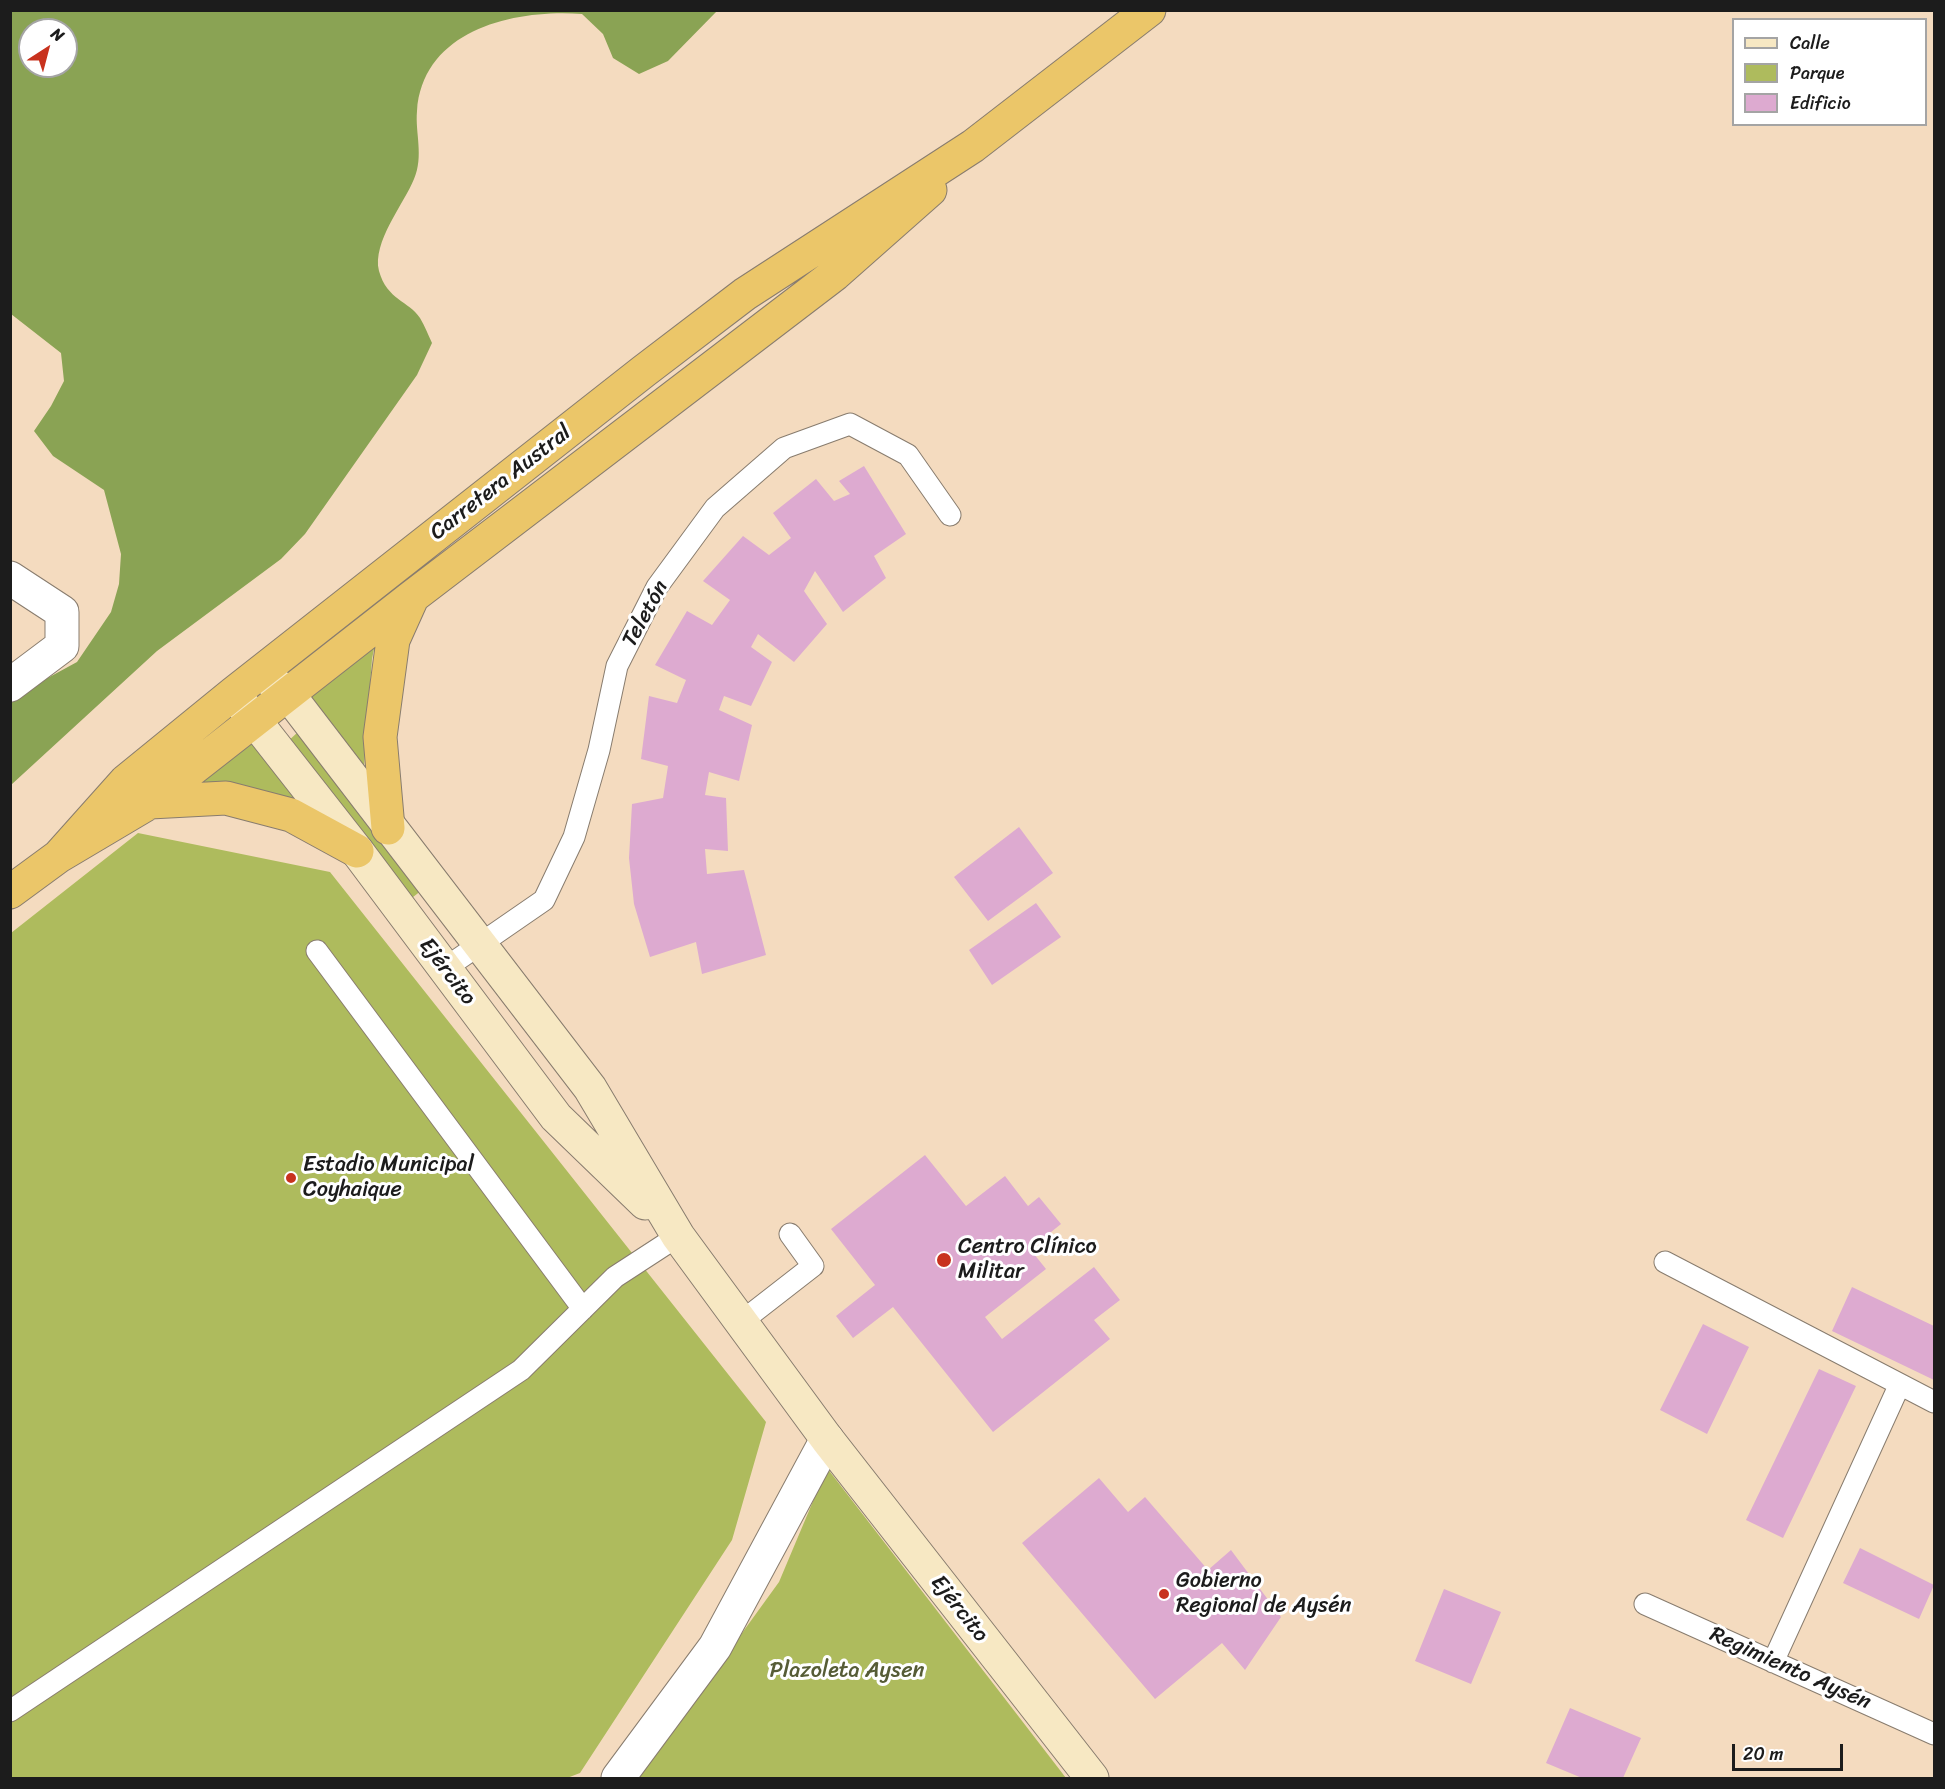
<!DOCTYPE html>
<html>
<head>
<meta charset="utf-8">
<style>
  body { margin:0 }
  #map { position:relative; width:1945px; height:1789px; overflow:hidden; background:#f4dbbf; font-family:Sriracha,sans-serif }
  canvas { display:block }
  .frame { position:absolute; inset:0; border:12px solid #1c1c1c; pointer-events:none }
  .legend { position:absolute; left:1732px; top:18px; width:195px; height:108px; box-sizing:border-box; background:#fff; border:2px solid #a4a4a4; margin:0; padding:8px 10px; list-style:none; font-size:18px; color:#1c1c1c }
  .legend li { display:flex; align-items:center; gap:12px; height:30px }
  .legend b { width:30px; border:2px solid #a4a4a4 }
  .north { position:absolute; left:18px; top:18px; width:60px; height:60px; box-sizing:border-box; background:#fff; border:2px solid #a4a4a4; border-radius:50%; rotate:36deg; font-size:16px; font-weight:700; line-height:24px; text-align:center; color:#1c1c1c }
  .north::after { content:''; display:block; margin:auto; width:21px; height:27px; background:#c8321e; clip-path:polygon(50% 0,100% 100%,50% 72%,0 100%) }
  .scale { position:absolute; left:1732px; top:1744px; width:111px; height:27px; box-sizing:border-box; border:3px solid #1c1c1c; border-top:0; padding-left:8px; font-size:18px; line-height:21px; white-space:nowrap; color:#1c1c1c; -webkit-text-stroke:4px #fff; paint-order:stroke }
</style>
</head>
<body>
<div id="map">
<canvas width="1945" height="1789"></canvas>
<div class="frame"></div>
<ul class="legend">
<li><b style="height:8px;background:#f7e8c3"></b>Calle</li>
<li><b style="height:16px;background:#aebb5d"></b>Parque</li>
<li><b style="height:16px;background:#ddaad0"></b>Edificio</li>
</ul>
<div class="north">N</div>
<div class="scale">20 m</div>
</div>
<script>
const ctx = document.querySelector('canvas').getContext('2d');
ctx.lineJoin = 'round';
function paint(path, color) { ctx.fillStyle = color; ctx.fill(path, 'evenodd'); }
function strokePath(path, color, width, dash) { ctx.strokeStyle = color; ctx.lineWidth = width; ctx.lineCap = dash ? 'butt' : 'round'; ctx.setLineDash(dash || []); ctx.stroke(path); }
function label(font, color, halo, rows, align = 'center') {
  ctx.font = font + ' Sriracha,sans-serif'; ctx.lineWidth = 6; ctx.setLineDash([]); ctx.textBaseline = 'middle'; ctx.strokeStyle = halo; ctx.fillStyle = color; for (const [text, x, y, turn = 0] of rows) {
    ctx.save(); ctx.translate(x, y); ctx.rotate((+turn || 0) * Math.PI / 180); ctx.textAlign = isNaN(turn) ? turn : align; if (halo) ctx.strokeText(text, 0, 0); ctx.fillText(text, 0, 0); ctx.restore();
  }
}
paint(new Path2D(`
  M375,644l-3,15 -9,122 -58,-79z
  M298,732l124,158 -14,11 -123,-157z
  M251,737l64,79 -136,-25z
  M138,833l192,39 436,550 -34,118 -152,233 -13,5h-556v-845z
  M827,1468l239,310h-429l142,-196z`), '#aebb5d');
paint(new Path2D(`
  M11,11h706l-49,50 -29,13 -26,-16 -10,-24 -21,-20c-67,-5 -159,15 -165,97 -2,22 7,45 -3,68 -10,25 -42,63 -35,92 8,29 30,30 41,47 5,8 8,17 12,25l-15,32 -112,159 -24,25 -124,92 -146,134v-87l66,-36 34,-50 8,-28 2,-30 -17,-64 -51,-34 -19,-25 17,-25 13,-25 -3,-28 -50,-39zM30,30h36v36h-36z`), '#8aa354');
paint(new Path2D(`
  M864,466l42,68 -32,22 12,22 -43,34 -28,-41 -11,20 23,33 -33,38 -36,-28 -7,13 21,15 -21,44 -27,-10 -5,14 33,15 -13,56 -30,-9 -4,23 21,3 2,53 -23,-2 2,25 37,-4 22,85 -64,19 -6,-32 -46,15 -16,-53 -5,-46 3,-54 31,-6 5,-32 -27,-7 8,-63 28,7 9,-23 -31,-15 32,-54 25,14 18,-25 -27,-19 40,-45 26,19 22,-17 -18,-25 43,-34 18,22 16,-7 -11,-13z
  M1019,827l34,46 -65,48 -34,-44z
  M1036,903l25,34 -69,48 -23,-35z
  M925,1155l41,51 39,-30 23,30 11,-9 22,27 -31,25 16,20 -61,48 17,22 92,-72 26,33 -26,20 16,19 -117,93 -100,-125 -40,31 -17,-22 39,-31 -44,-56z
  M1852,1287l82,39v54l-102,-49z
  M1703,1324l46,23 -42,87 -47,-24z
  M1819,1369l37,17 -73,152 -37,-18z
  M1099,1478l29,34 17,-15 63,73 23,-20 50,67 -36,53 -23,-27 -67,56 -133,-156z
  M1860,1548l74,37 -15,34 -76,-36z
  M1444,1589l57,23 -30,72 -56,-23z
  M1570,1708l71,30 -18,40h-41l-36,-15z`), '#ddaad0');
const lane = new Path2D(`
  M317,951l266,358
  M444,969l100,-69 30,-63 25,-87 18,-84 40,-79 58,-79 69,-60 66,-24 58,31 42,60
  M1665,1262l269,140
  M741,1322l72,-56 -23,-32
  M1645,1604l289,130
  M1773,1662l126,-276
  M10,1711l511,-341 94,-93 63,-41`);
const street = new Path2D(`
  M10,578l52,34v34l-52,39
  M618,1778l97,-131 112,-208`);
const secondary = new Path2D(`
  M261,673l27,21 302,394 88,148 149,203 265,339
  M237,698l120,153 199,266 89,86`);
const highway = new Path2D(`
  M150,802l76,-4 65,17 66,36
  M388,828l-8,-91 13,-97 18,-40
  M59,856l67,-75 108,-88 410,-322 101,-77 228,-148 176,-136
  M10,892l49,-36 91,-54 262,-205 423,-323 95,-84`);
strokePath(lane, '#887c6e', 23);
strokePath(street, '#887c6e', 35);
strokePath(secondary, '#887c6e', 35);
strokePath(highway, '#887c6e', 35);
strokePath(lane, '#fff', 21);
strokePath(street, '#fff', 33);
strokePath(secondary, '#f7e8c3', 33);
strokePath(highway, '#ebc669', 33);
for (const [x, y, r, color] of [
  [291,1178,6,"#c8321e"],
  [944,1260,8,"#c8321e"],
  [1164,1594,6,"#c8321e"]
]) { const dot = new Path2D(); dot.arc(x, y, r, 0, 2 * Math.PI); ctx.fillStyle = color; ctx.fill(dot); strokePath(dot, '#fff', 2); }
label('22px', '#1c1c1c', '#fff', [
  ["Carretera Austral",501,483,-38],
  ["Teletón",646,614,-61],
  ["Ejército",447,972,53],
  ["Ejército",959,1609,52],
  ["Regimiento Aysén",1790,1669,24]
]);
label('22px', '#1c1c1c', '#fff', [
  ["Estadio Municipal",303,1165],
  ["Coyhaique",303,1190],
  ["Centro Clínico",958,1247],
  ["Militar",958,1272],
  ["Gobierno",1176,1581],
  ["Regional de Aysén",1176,1606]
], 'left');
label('22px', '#565c36', '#fff', [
  ["Plazoleta Aysen",847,1671]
]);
</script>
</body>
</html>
